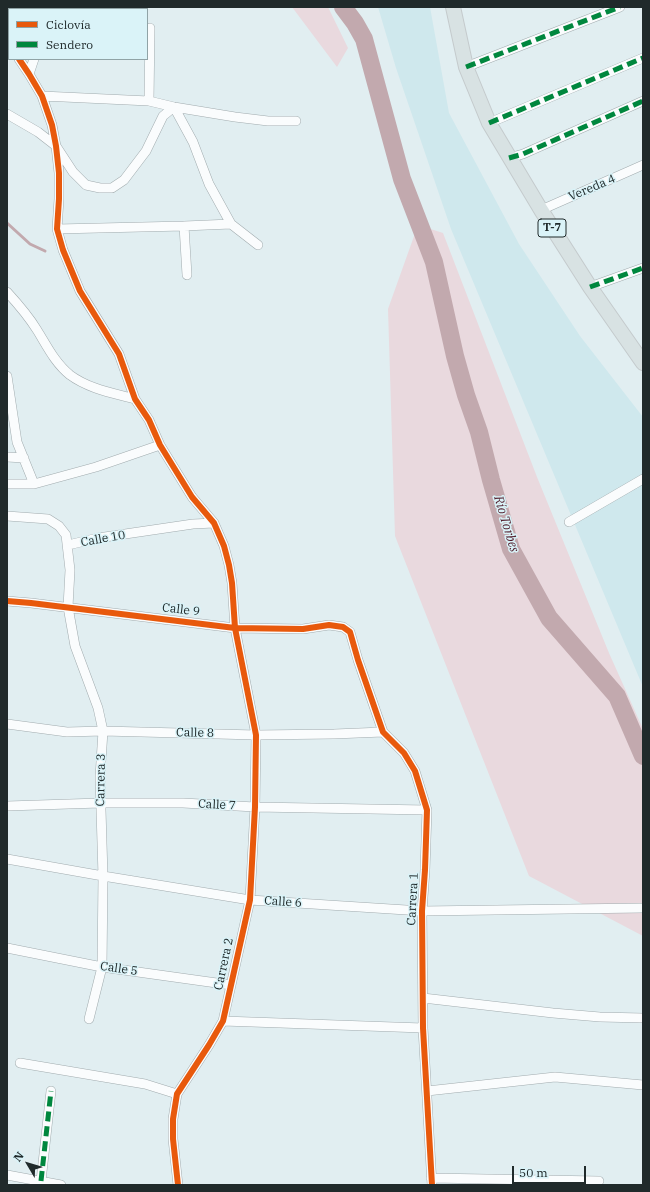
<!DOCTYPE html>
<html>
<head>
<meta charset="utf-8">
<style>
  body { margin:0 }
  #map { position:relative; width:650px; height:1192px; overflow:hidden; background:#e1eef1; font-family:"IBM Plex Serif",serif }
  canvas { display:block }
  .frame { position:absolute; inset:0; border:8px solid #202a2b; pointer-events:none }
  .legend { position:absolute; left:8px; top:8px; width:140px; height:52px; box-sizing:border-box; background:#daf3f8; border:1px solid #90a3a6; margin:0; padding:5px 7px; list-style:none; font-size:12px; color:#202a2b }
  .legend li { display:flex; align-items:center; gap:8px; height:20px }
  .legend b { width:20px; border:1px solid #90a3a6 }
  .north { position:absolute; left:8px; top:1144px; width:40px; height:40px; -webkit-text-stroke:3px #daf3f8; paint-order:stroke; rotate:308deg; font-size:11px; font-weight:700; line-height:16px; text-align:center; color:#202a2b }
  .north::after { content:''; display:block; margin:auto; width:14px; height:18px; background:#202a2b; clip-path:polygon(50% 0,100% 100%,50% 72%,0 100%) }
  .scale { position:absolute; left:512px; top:1166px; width:74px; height:18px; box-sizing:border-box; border:2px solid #202a2b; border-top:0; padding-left:5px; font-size:12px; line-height:14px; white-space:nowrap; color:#202a2b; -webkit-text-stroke:3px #daf3f8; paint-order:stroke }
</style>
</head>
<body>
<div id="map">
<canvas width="650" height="1192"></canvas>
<div class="frame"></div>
<ul class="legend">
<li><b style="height:5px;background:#e8590c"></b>Ciclovía</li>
<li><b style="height:5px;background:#00873e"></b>Sendero</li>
</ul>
<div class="north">N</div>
<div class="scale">50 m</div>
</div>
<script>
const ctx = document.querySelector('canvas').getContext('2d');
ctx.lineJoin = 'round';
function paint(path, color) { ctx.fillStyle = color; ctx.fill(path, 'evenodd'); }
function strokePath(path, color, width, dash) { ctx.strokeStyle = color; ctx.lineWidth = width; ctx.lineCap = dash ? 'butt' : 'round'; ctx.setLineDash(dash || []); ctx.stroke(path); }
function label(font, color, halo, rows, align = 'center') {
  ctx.font = font + ' "IBM Plex Serif",serif'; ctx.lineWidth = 3; ctx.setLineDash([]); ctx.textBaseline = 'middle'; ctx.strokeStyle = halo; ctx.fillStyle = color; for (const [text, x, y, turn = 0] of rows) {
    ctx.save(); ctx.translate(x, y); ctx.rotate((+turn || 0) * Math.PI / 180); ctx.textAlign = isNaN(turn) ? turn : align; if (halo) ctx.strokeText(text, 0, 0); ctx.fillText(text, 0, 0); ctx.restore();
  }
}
paint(new Path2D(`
  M378,7h52l19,106 70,131 61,92 63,81v270l-192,-458 -55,-161z`), '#cfe8ed');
paint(new Path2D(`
  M292,7h36l20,41 -11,19z
  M418,225l25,8 94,244 72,176 34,76v207l-114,-60 -134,-340 -7,-227z`), '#e9d9de');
strokePath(new Path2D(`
  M7,223l23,21 15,7`), '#c2a9ae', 3);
strokePath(new Path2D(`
  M343,7l12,16 9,16 38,140 32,83 21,94 11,39 13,37 12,48 20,69 38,69 68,78 26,60`), '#c2a9ae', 18);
const street = new Path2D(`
  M41,9v-2
  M7,43l2,3
  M19,59l10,15 13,22 10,29 4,21 3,27v26l-2,30 6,21 17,41 39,63 16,45 14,21 11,25 32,52 22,26 10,23 5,19 3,18 3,45 21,107 -1,72 -5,93 -27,121 -14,24 -32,49 -4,25v20l5,46
  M466,67l154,-60
  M29,74l5,-15
  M42,96l107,5 25,6 61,10 33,4h28
  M149,101l1,-73
  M7,114l31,18 18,14 17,26 13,13 14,3h12l12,-8 22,-29 17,-35 11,-9 19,35 16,42 22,40 27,21
  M489,123l154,-65
  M509,158l14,-4 120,-53
  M541,210l102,-45
  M184,226l3,49
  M57,229l127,-3 47,-2
  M590,287l53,-19
  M7,292c11,12 22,25 30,38 10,16 18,33 33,45 19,14 43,18 65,24
  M7,376l10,66 17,42 62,-17 64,-22
  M7,457l17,1
  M7,484h27
  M7,516l41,3 11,7 7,9 4,35 -2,37 7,39 23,62 5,23 -3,46 3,99 -1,91 -13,52
  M569,522l74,-43
  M68,545l30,-7 95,-14 21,-1
  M7,601l24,2 204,25 68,1 26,-4 14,2 7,5 8,28 25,72 21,21 11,18 12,39 -2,60 -3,41 1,117 9,157
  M7,724l60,8 36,-1 153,4 78,-1 49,-2
  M7,806l93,-3h83l72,4 172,3
  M7,859l96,17 147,24 172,11 221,-3
  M7,948l95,19 129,18
  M423,998l130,15 47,4 43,1
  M223,1021l200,7
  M20,1063l125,21 32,10
  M427,1091l128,-14 88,8
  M7,1175l54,10
  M431,1178l168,3
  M41,1181l10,-90`);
const primary = new Path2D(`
  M453,7l13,60 23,56 52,87 49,77 53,76`);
strokePath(street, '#a1abae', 10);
strokePath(primary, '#c4cacc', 16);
strokePath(street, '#fafcfd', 9);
strokePath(primary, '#d8e2e3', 14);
strokePath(new Path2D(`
  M466,67l154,-60
  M489,123l154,-65
  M509,158l14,-4 120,-53
  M590,287l53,-19
  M41,1181l10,-90`), '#00873e', 5, [10, 5]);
strokePath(new Path2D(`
  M19,59l10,15 13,22 10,29 4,21 3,27v26l-2,30 6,21 17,41 39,63 16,45 14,21 11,25 32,52 22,26 10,23 5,19 3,18 3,45 21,107 -1,72 -5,93 -27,121 -14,24 -32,49 -4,25v20l5,46
  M7,601l24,2 204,25 68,1 26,-4 14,2 7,5 8,28 25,72 21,21 11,18 12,39 -2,60 -3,41 1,117 9,157`), '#e8590c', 6);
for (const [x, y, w] of [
  [552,228,28]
]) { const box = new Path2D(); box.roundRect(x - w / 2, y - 9, w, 18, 3); ctx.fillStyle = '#daf3f8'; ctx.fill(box); strokePath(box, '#202a2b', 1); }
label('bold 11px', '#202a2b', null, [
  ["T-7",552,228]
]);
label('12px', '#202a2b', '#daf3f8', [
  ["Vereda 4",592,188,-23],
  ["Calle 10",103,539,-10],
  ["Calle 9",181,610,7],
  ["Calle 8",195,733,1],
  ["Carrera 3",101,780,-89],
  ["Calle 7",217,805,3],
  ["Carrera 1",413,899,-87],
  ["Calle 6",283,902,4],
  ["Carrera 2",224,964,-78],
  ["Calle 5",119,969,8]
]);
label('italic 13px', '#501a29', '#daf3f8', [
  ["Río Torbes",506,524,73]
]);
</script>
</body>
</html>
